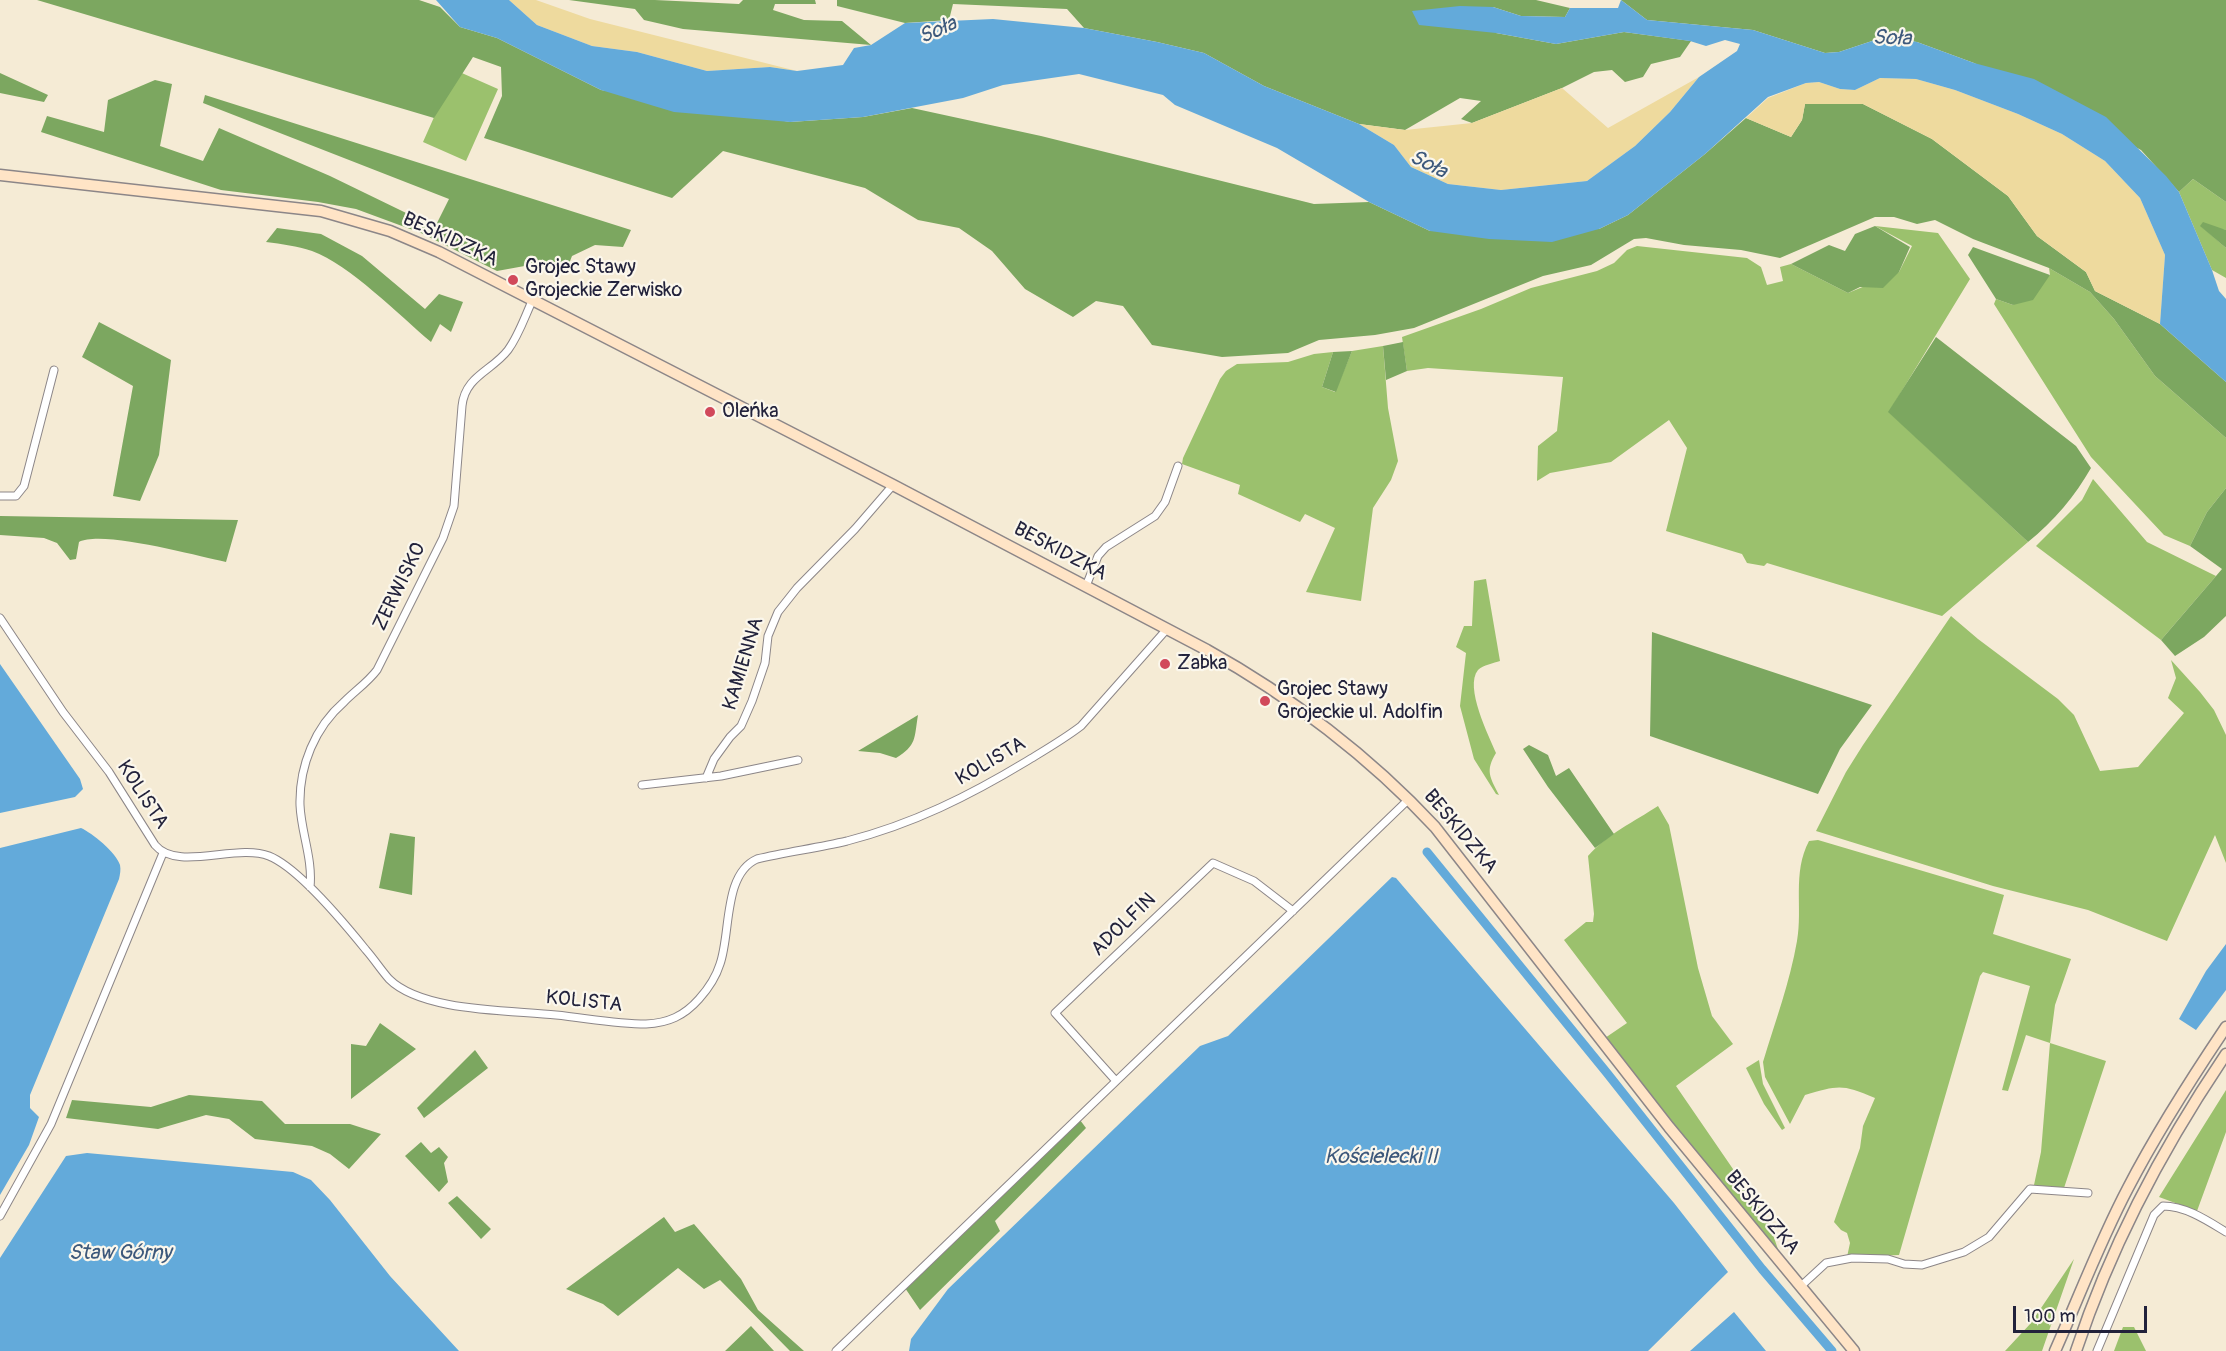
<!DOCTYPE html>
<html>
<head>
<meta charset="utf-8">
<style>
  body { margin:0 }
  #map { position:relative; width:2226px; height:1351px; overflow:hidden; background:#f5ebd5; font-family:Pangolin,sans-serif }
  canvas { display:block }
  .scale { position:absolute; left:2013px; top:1306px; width:134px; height:27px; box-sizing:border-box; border:3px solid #22223b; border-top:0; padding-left:8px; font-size:18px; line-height:21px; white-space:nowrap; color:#22223b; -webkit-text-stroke:4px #fbf7ec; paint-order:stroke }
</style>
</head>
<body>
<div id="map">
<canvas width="2226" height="1351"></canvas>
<div class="scale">100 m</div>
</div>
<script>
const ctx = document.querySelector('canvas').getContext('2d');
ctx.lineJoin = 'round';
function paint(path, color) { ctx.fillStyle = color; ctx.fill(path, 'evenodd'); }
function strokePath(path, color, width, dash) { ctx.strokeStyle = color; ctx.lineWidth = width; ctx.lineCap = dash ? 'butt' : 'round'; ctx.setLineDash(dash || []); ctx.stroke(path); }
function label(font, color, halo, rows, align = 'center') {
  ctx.font = font + ' Pangolin,sans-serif'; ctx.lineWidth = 4.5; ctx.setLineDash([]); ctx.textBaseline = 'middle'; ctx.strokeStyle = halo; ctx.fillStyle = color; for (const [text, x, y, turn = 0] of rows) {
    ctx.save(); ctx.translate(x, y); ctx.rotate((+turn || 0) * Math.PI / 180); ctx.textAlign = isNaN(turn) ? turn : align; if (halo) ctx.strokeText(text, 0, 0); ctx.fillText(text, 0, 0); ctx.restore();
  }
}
paint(new Path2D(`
  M455,70l43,19 -32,72 -43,-19z
  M2193,179l33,23v28l-25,-4 25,22v30l-14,-8 -33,-78z
  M1875,226l63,7 32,46 -81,133 139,130 -86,74 -175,-53 -3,3 -17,-3 -5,-9 -76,-23 21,-83 -18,-28 -58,42 -61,11 -13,8 1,-35 19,-15 6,-54 -135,-9 -21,3 -5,-34 79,-28 50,-21 66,-17 17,-8 13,-13 10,-4 110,12 14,9 6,18 16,-4 -3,-14 11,-3 57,29 51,-21 13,-26z
  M2049,268l41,24 24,27 41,57 71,62v50l-19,24 -17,34 -26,-11 -73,-78 -97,-153 2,-5 17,6 37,-30z
  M1383,346l5,62 10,53 -7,19 -18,28 -12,93 -55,-9 29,-64 -30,-14 -5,8 -62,-28 2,-9 -58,-21 1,-6 37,-79 6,-8 11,-7 51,-2 26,-8 19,-2 -11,35 13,5 17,-41z
  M2093,479l54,63 69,34 -55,64 -125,-94 46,-46z
  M1486,579l14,82c-6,2 -17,4 -22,9 -14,17 11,66 18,83 -11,18 -6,24 3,42l-3,-1 -22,-35 -14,-53 6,-53 -10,-6 8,-21h8l2,-45z
  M1951,616l27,23 80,60 16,16 26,56 38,-4 46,-54 -16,-15 8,-20 -5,-18 29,32 14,18 12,25v128l-11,-28 -48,106 -79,-31 -95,-24 -177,-55 30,-59 17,-27z
  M1658,806l11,19 29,143 14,48 21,28 -57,42 92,134 14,41 -177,-223 22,-15 -63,-83 22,-18h7l1,-8 -6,-58c18,-21 47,-35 70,-50z
  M1818,840l186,55 -11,39 78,25 -16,46 -5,38 56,18 -43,130 -29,-6 7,-33 9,-109 -24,-8 -18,56 -6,-1 28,-104 -47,-14 -3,4 -81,279 -52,2 3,-14 -3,-10 -6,-3 -7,-8 26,-74 3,-22 12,-28c-33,-14 -36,-13 -70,-3l-15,29 -25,-47 -2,-15c12,-40 27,-80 34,-121 6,-33 -5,-68 12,-100z
  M1759,1060l4,24 22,44 -3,2 -18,-26 -18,-36z
  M2226,1090v42l-29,79 -38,-14z
  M2074,1259l-32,92h-37l26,-28z
  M2123,1327h11l12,24h-32z`), '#9bc16d');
paint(new Path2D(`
  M37,0h382l21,7 20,20 37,11 104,52 189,32 73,-5 49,-9 129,28 273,68 55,-2 61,29 169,-2 29,-14 77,-61 41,-36 45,19 11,-17 3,-16h58l69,35 76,57 29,40 49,36 9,19 65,33 66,58v56l-71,-62 -41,-57 -24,-27 -41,-24 -76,-29 -38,-19 -18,4 -23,-7h-19l-95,41 -39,-8 -57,-5 -38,-7 -12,1 -43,26 -48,11 -129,52 -39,7 -56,5 -31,13 -66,4 -70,-12 -29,-39 -27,-5 -23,16 -48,-28 -33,-38 -33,-23 -41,-8 -53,-32 -142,-37 -51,47 -188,-60 18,-42 -1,-29 -28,-10 -39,61z
  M569,0h86l84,4 4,-4h72l1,4h-41l-2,6 31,10 38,1 29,24 -188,-16 -39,-9 -9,-11z
  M837,0h699l34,8 -5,9 -44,-1 -28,-9 3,26 60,11 68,-12 67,9 -11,16 -29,7 -8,13 -18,5 -13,-12 -18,2 -32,16 -90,35 -11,-4 20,-18 -21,-3 -55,32 -46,-6 -95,-38 -60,-33 -47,-11 -73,-14 -17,-19 -114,-5 -4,16 -44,3 -68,-17z
  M1621,0h605v202l-33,-23 -14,13 -38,-42 -167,-87 -57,-21 -36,-4 -42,14 -14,1 -72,-23 -106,-10z
  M0,73l48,22 -4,7 -44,-9z
  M155,80l17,4 -12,62 43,15 16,-33 111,48 105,51 14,-28 -246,-96 2,-8 426,135 -8,17 -28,-2 -23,11 -5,13 -26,-6 -44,8 -76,-38 -65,-24 -38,-7 -97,-12 -180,-58 6,-16 57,16 4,-32z
  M2203,222l23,8v18l-26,-22z
  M1875,226l35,21 -11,25 -16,16 -23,-1 -12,6 -57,-29 38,-19 16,6 10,-17z
  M277,228l44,6 41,22 63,53 14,-15 24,8 -12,30 -11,-8 -9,18c-32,-27 -81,-77 -119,-91 -15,-5 -30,-7 -46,-9z
  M1973,247l77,28 -17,25 -20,5 -17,-6 -28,-44z
  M99,322l72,38 -12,95 -19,46 -27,-5 20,-110 -51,-29z
  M1936,337l140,109 15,22c-16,28 -37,53 -63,74l-140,-130z
  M1403,342l4,29 -21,9 -3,-34z
  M1352,351l-16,41 -14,-5 11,-35z
  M2226,488v128l-22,21 -29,19 -14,-16 61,-71 -32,-23 17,-34z
  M0,516l238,4 -12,42c-30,-6 -123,-32 -147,-20l-3,17 -6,1 -13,-17 -13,-5 -44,-3z
  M1652,632l220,73 -32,44 -22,45 -168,-58z
  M918,715c-4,24 -1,30 -22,43l-16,-5 -22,-2z
  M1529,745l19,10 8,21 13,-8 45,66 -19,14 -47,-61 -25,-38z
  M390,833l25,4 -3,58 -33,-7z
  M380,1023l36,26 -65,50v-55l15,2z
  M475,1050l13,18 -64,50 -7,-10z
  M189,1095l73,6 23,23h65l31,10 -32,35 -19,-15 -18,-8 -57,-7 -26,-20 -23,-4 -48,14 -92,-11 6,-18 79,7z
  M1080,1120l6,8 -91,93 5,10 -80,79 -15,-22z
  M421,1142l10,11 8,-6 9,10 -4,6 4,19 -9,10 -34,-36z
  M457,1196l34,33 -10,10 -33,-36z
  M664,1217l11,15 19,-8 47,55 17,31 46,41h-14l-70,-71 -16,9 -26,-21 -60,48 -15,-12 -37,-15z
  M751,1326l23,25h-49z`), '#7ca760');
paint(new Path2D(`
  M509,0h27l54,19 207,52 -27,-4 -63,4 -70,-19 -45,-6 -55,-21z
  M1699,77l-29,35 -35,34 -48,35 -86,9 -53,-6 -37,-17 -17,-22 -35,-21 46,6 67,-7 90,-35 46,40z
  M1880,78l36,1 39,11 63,24 44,20 43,27 35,37 25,57 -5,69 -65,-33 -9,-19 -49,-36 -29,-40 -76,-57 -69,-35h-58l-3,16 -11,17 -45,-19 22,-20 38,-15 13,-1 21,7 15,1z`), '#eeda9e');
paint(new Path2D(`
  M436,0h73l28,25 55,21 45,6 70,19 63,-4 27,4 46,-6 11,-17 17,-3 34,-22 88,-4 91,9 73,14 47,11 60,33 95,38 35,21 17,22 37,17 53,6 86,-9 48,-35 35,-34 29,-35 38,-26 3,-7 -15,-4 -19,6 -16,-5 -66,-9 -68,12 -60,-11 -77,-8 -7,-14 48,-5 33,1 28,9 44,1 5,-9h48l3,-8 26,20 106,10 72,23 14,-1 42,-14 13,-1 23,5 57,21 60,16 72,38 60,59 13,16 33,78 7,21 7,8v83l-66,-58 5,-69 -25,-57 -35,-37 -43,-27 -44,-20 -63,-24 -39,-11 -36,-1 -25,12 -15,-1 -21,-7 -13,1 -38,14 -63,57 -77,61 -29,14 -47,13 -63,-3 -59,-8 -61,-29 -92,-54 -102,-43 -12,-10 -84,-21 -76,11 -40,13 -100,19 -73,5 -116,-10 -73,-22 -104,-52 -37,-11z
  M0,664l80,115 3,10 -8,8 -75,16z
  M81,828c11,5 35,24 39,37 1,5 0,9 -1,14l-89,216v13l9,9 -10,28 -29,50v-347z
  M1392,877l4,1 278,325 54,69 -80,79h-739l2,-12 37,-50 252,-243 28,-10z
  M2226,944v46l-30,40 -17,-11 27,-48z
  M87,1153l206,19 18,8 19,20 60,76 69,75h-459v-93l66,-102z
  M1734,1312l32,39h-76z`), '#63aada');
strokePath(new Path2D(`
  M1427,852l180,221 155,196 70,82`), '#63aada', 9);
const minor = new Path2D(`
  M0,496h16l8,-10 30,-116
  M1086,586l12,-30 8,-9 49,-31 10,-14 13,-36
  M0,618l63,94 46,60 46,73c22,27 82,-2 114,11 30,12 76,68 97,94 8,9 15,20 23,29 33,33 121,31 167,36 30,3 60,9 90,9 22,-1 38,-8 53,-25 9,-10 17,-22 21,-35 11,-31 3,-90 37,-105 30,-7 60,-11 90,-18 66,-17 122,-45 180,-80 18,-11 37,-22 54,-35l86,-97
  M706,778l8,-19 16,-22 11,-11 11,-25 13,-38 3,-27 10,-24 19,-24 58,-59 38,-44
  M642,785l79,-9 77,-16
  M310,887c3,-28 -9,-55 -10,-82 -1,-39 15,-78 44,-103 11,-11 24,-20 33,-32l66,-132 11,-32 8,-100c3,-30 30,-35 46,-56 11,-15 17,-34 25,-51
  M1116,1081l-61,-68 158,-150 41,18 39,30
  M0,1216l51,-92 112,-271
  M1800,1287l26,-24 26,-5 36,1 16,5 18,1 42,-13 25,-15 41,-48 58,4
  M836,1351l573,-552
  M2097,1351l57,-136 9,-9c23,0 45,15 63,26`);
const secondary = new Path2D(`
  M0,175l321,36 69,20 49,21 454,233 314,165c83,46 163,107 228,177l234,300 185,224
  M2055,1351c24,-54 45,-110 73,-163 29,-56 63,-109 98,-161
  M2076,1351c35,-106 87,-204 150,-297`);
strokePath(minor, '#8c8688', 9);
strokePath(secondary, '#8c8688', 13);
strokePath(minor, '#fff', 7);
strokePath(secondary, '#ffe4c6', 10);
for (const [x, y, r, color] of [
  [513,280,6,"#d1495b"],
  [710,412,6,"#d1495b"],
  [1165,664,6,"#d1495b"],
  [1265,701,6,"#d1495b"]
]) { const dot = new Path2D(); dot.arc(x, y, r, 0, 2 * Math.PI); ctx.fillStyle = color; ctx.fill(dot); strokePath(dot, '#fbf7ec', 2); }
label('20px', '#22223b', '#fbf7ec', [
  ["BESKIDZKA",450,240,25],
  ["BESKIDZKA",1060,552,28],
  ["ZERWISKO",400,587,-64],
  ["KAMIENNA",744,664,-73],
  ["KOLISTA",991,762,-30],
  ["KOLISTA",142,795,57],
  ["BESKIDZKA",1460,832,50],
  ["ADOLFIN",1124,925,-44],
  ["KOLISTA",584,1002,6],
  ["BESKIDZKA",1762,1213,50]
]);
label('20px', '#22223b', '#fbf7ec', [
  ["Grojec Stawy",525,268],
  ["Grojeckie Zerwisko",525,291],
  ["Oleńka",722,412],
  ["Zabka",1177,664],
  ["Grojec Stawy",1277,690],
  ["Grojeckie ul. Adolfin",1277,713]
], 'left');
label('italic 21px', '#3c587b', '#fbf7ec', [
  ["Soła",938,31,-24],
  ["Soła",1892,39,2],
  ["Soła",1428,165,27],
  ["Kościelecki II",1381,1158],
  ["Staw Górny",120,1254]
]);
</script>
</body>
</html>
